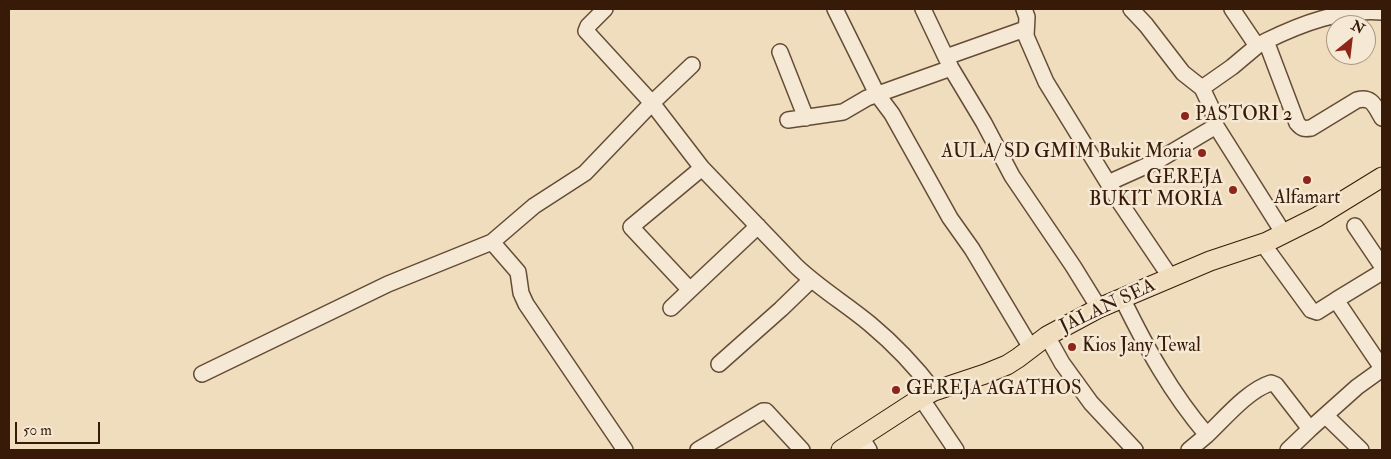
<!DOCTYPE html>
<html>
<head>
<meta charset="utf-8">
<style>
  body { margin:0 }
  #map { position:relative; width:1391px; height:459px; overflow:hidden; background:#efddbe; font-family:"IM FELL Double Pica",serif }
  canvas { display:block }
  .frame { position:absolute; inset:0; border:10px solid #371b08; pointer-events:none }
  .north { position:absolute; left:1326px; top:15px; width:50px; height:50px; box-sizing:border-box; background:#f5e9d5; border:1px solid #a99783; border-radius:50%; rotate:29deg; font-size:14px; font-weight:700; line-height:20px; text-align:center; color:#371b08 }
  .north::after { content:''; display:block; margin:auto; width:18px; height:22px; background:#8f2418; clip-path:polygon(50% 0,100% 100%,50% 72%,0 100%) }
  .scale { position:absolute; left:15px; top:422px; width:85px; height:22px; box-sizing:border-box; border:2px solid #371b08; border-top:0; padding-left:6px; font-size:15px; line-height:18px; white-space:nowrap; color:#371b08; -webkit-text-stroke:4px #f5e9d5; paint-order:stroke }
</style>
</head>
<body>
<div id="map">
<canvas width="1391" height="459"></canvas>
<div class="frame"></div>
<div class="north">N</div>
<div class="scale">50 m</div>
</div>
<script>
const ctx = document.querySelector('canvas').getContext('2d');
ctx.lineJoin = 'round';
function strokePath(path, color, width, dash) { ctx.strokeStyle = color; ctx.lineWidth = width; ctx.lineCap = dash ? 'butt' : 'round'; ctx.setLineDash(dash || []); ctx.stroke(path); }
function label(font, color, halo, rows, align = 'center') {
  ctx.font = font + ' "IM FELL Double Pica",serif'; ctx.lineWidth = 5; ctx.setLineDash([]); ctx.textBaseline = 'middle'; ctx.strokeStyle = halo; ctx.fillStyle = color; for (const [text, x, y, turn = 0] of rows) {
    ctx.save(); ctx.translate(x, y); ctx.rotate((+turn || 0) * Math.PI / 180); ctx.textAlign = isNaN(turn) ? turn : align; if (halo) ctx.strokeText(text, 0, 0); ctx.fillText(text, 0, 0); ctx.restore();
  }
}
const minor = new Path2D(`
  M605,9l-17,17 -2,5 66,72 50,65 94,98c23,22 50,38 74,58 24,20 45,42 64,67
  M835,9l42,85 15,20 58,104 22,31 59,99
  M923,9l28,59 33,55 28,53 61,90 26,42
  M1024,9l3,8 -1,19 20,46 75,122 50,74
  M1131,9l15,16 37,48 19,15 10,21 4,17 68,108
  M1232,9l25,37 9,-5 31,82c5,6 7,6 14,5l46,-28c15,-4 18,6 25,18
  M1266,41c37,-18 74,-32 116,-29
  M780,52l26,66
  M946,57l79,-28
  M1202,88l30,-21 25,-21
  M788,120l55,-8 24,-14 84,-30
  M1108,183l49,-22 59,-35
  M1355,226l27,40
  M492,242l42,-36 51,-33 67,-70 40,-38
  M1263,244l48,66 6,2 19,-12
  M1382,272l-46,28 46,68
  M690,290l68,-64
  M1122,298c24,49 49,95 85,137 17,-16 41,-45 64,-52l5,2 34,44 -22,21
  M671,308l19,-18 -59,-63 71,-59
  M1047,336l15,27 29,40 44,47
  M719,364l62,-55 30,-29
  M202,374l186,-90 104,-42 26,30 3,21 5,11 99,146
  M921,398l35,52
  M1326,416l35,34
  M1310,429l47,-42 25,-18
  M861,437l8,13
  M698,450l65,-39h3l36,39
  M1189,450l18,-15`);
const major = new Path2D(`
  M841,450l80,-52 13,-7 51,-17 22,-9 11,-7 29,-22 52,-28 111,-47 57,-19 50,-25 65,-40`);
strokePath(minor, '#654c36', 18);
strokePath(major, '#371b08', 21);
strokePath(minor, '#f5e9d5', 15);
strokePath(major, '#efddbe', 19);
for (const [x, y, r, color] of [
  [1185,116,5,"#8f2418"],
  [1202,153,5,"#8f2418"],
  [1307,180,5,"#8f2418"],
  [1233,190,5,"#8f2418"],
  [1072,347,5,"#8f2418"],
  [896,390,5,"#8f2418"]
]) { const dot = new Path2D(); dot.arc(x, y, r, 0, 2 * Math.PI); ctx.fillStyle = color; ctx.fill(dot); strokePath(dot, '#f5e9d5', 2); }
label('19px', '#371b08', '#f5e9d5', [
  ["PASTORI 2",1195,116],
  ["AULA/ SD GMIM Bukit Moria",1192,153,"right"],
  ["GEREJA",1223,179,"right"],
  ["BUKIT MORIA",1223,201,"right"],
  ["Alfamart",1307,199,"center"],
  ["Kios Jany Tewal",1082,347],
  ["GEREJA AGATHOS",906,390]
], 'left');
label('19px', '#371b08', '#f5e9d5', [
  ["JALAN SEA",1108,307,-25]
]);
</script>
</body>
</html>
